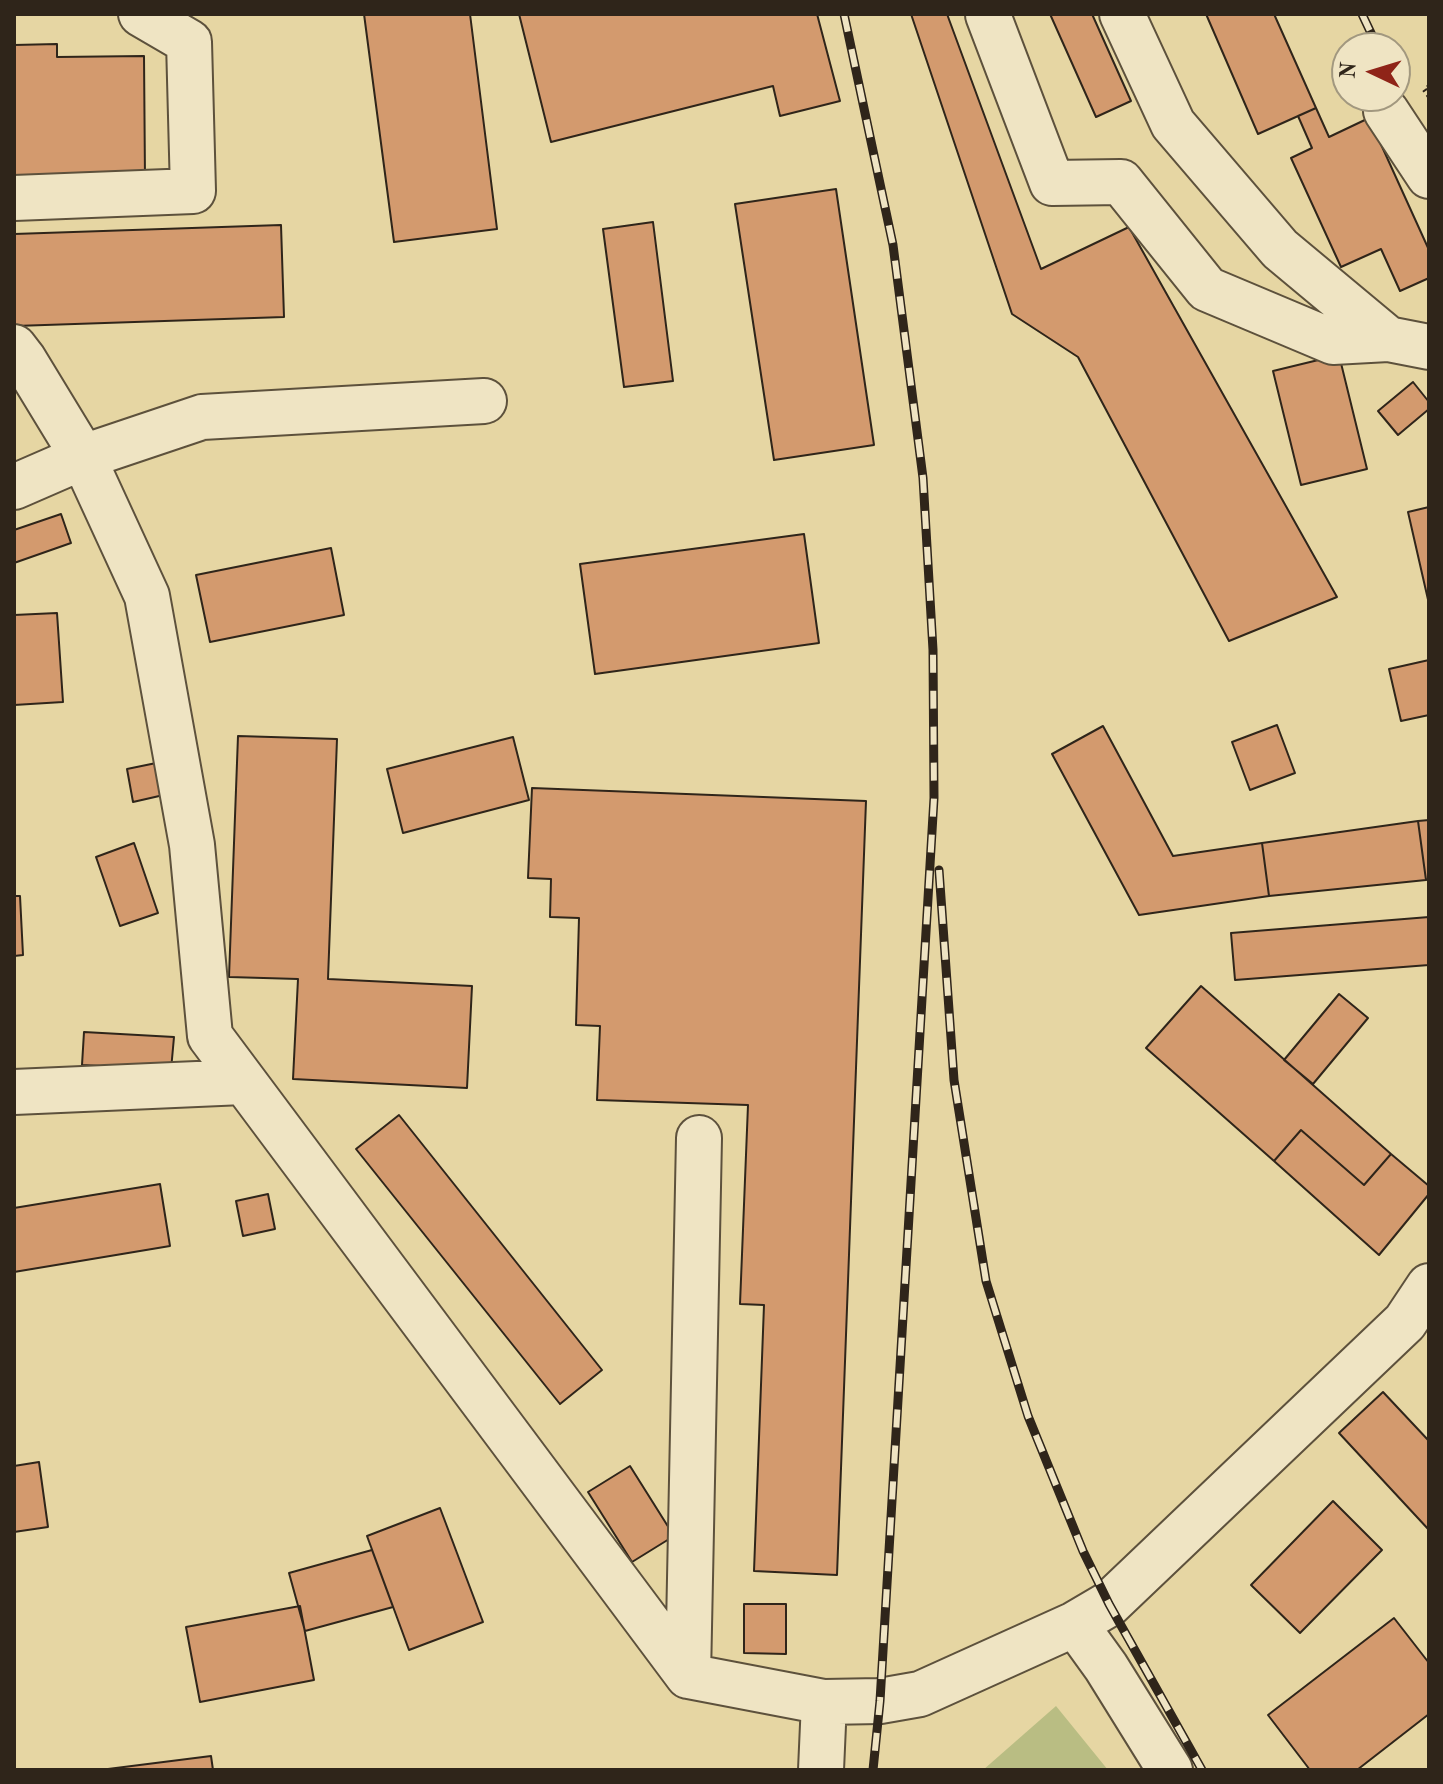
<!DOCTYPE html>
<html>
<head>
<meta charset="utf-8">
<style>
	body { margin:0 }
	#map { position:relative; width:1443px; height:1784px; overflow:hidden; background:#e6d6a3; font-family:"Old Standard TT",serif }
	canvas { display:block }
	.frame { position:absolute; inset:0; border:16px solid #2f251a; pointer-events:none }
	.north { position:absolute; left:1331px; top:32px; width:80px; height:80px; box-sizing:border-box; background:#efe4c3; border:2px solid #a2987f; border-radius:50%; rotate:274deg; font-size:22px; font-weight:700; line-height:32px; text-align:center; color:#2f251a }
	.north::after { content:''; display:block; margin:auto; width:28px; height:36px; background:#8f2418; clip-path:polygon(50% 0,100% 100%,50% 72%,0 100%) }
</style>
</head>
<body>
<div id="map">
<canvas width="1443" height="1784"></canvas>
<div class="frame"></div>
<div class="north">N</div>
</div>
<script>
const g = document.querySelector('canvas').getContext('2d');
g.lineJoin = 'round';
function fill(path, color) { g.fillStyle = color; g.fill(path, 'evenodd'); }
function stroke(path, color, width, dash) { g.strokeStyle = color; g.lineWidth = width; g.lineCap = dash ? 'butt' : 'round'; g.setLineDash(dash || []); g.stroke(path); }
fill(new Path2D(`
	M1056,1706l52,64h-125z`), '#b9bd83');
const building = new Path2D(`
	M364,14h106l27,215 -103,13z
	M519,14h298l23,87 -60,15 -7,-30 -222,56z
	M911,14h36l94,255 88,-42 208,370 -108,44 -151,-284 -66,-43z
	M1050,14h42l39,87 -35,16z
	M1206,14h68l42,94 -58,26z
	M57,44v13l87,-1 1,123 -131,2v-136z
	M1316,108l13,29 40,-19 60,132v28l-29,13 -19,-42 -40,18 -50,-109 21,-10 -14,-32z
	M836,189l38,256 -100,15 -39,-256z
	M653,222l20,159 -49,6 -21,-158z
	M281,225l3,92 -269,9 -1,-92z
	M1339,355l28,114 -66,16 -28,-114z
	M1413,382l16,20v7l-31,26 -20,-24z
	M1429,507v97l-21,-92z
	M61,514l10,29 -57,20v-33z
	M804,534l15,109 -224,31 -15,-110z
	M331,548l13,67 -134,27 -14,-67z
	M57,613l6,89 -49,3v-90z
	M1429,660v55l-28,6 -12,-52z
	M1277,725l18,48 -45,17 -18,-48z
	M1103,726l70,130 89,-13 7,53 -130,19 -87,-161z
	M238,736l99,3 -9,240 144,7 -5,102 -174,-9 5,-100 -69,-2z
	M513,737l16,63 -126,33 -16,-64z
	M161,762l7,32 -35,8 -6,-33z
	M532,788l334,13 -29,774 -83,-4 10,-266 -24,-1 8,-199 -151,-5 3,-74 -24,-1 3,-107 -29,-1 1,-38 -23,-1z
	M1429,820v59l-3,1 -8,-59z
	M1418,821l8,59 -157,16 -7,-53z
	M134,843l24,70 -38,13 -24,-69z
	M14,896h6l3,59 -9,1z
	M1429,917v48l-194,15 -4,-47z
	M1201,986l190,168 -27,31 -63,-55 -27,31 -128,-113z
	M1339,994l29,24 -55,66 -29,-24z
	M84,1032l90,5 -3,33 -89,-5z
	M399,1115l203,255 -42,34 -204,-255z
	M1301,1130l63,55 27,-31 38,32v8l-50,61 -105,-94z
	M160,1184l10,62 -156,26v-64z
	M268,1194l7,35 -32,7 -7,-35z
	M1383,1392l46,49v89l-90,-97z
	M39,1462l9,65 -34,5v-66z
	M630,1466l44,70 -42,26 -44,-70z
	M1333,1501l49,49 -82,83 -49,-48z
	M440,1508l43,114 -74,28 -42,-114z
	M372,1550l21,57 -88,24 -16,-58z
	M744,1604h42v50l-42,-1z
	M300,1606l14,74 -114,22 -14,-75z
	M1394,1618l35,45v51l-72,56h-47l-42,-55z
	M211,1756l2,14h-113z`);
fill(building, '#d39a6e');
stroke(building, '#2f251a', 2);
const minor = new Path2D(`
	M1122,14l51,110 107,125 108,90 41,8
	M988,15l64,168 69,-1 86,107 126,53 55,-3
	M1386,111l43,65
	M14,198l179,-7 -4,-149 -48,-28
	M14,347l10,13 59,97 64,139 45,249 18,191 478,640 136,26 56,-1 40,-7 155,-70 34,-20 296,-282 24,-36
	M14,487l69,-30 119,-40 282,-16
	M14,1092l229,-10
	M1075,1624l31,43 64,103
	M688,1676l11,-538
	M821,1770l3,-68`);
stroke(minor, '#5d513c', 48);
stroke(new Path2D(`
	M1429,87l-5,2 5,7`), '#2f251a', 5, [2, 4]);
stroke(minor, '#efe4c3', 44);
const rail = new Path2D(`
	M844,14l49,231 30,233 10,172 1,148 -54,903 -7,69
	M1362,14l16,34
	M939,870l15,210 32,201 42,135 55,135 26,53 93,166`);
stroke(rail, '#2f251a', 9);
stroke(rail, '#efe4c3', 6, [18]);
</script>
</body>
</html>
